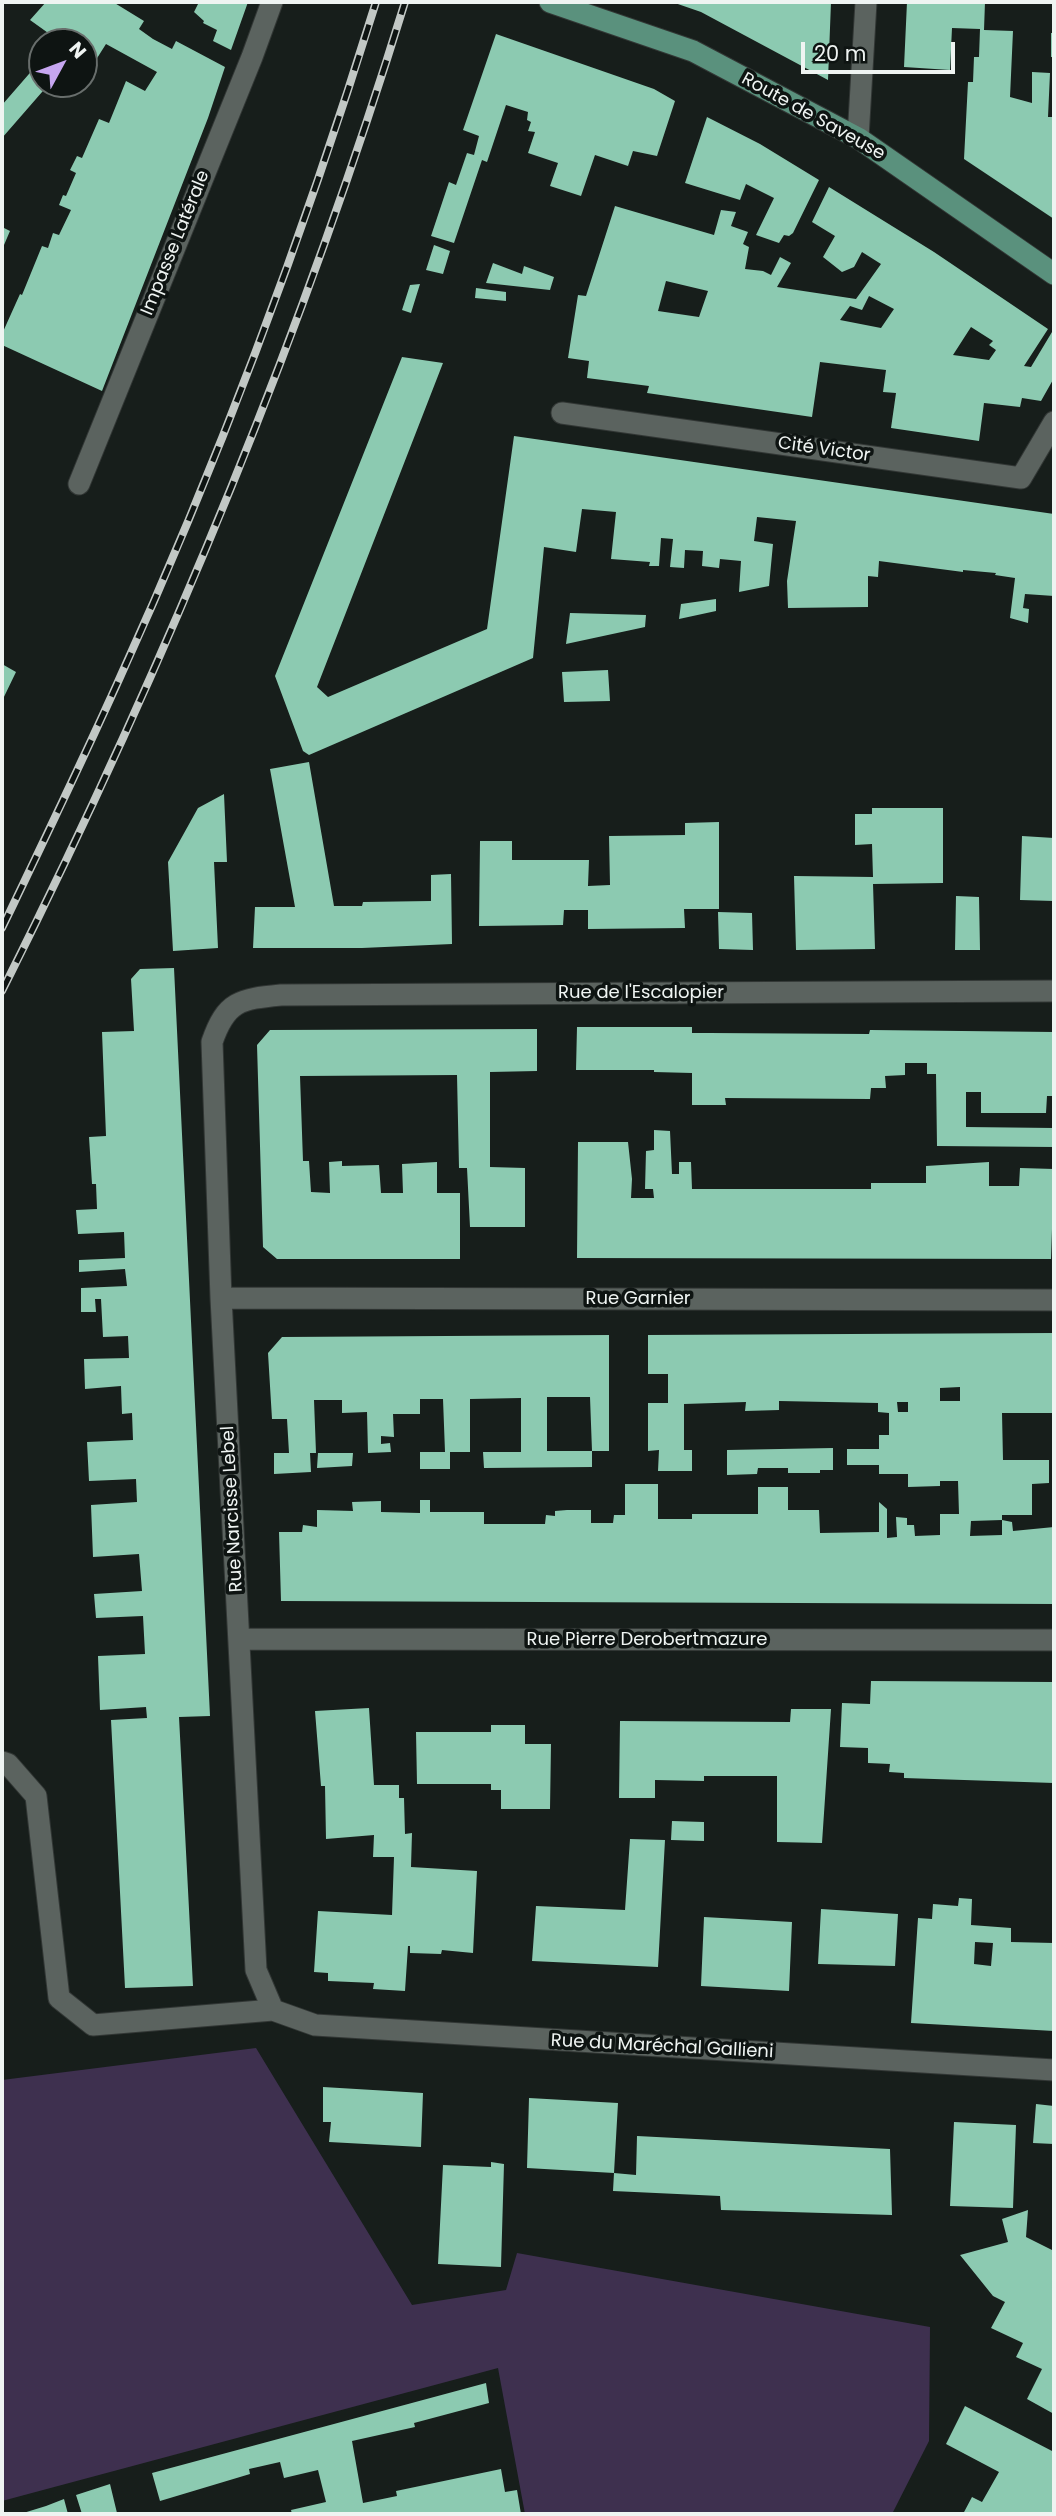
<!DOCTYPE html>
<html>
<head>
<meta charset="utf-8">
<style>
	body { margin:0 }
	#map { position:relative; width:1056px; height:2516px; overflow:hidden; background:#171e1b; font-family:Poppins,sans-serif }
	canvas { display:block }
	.frame { position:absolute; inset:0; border:4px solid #eff4f2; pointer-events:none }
	.north { position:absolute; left:28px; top:28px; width:70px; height:70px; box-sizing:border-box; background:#0e1412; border:2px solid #686e6c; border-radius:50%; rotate:49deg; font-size:19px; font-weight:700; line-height:28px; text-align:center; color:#eff4f2 }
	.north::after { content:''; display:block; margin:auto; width:24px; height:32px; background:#c6a6f0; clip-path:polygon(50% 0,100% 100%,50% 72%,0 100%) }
	.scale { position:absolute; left:801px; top:42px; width:154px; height:32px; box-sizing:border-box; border:4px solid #eff4f2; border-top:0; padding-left:9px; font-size:21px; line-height:24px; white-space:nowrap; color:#eff4f2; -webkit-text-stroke:5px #0e1412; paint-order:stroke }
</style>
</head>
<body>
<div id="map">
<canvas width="1056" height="2516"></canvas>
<div class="frame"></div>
<div class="north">N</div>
<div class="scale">20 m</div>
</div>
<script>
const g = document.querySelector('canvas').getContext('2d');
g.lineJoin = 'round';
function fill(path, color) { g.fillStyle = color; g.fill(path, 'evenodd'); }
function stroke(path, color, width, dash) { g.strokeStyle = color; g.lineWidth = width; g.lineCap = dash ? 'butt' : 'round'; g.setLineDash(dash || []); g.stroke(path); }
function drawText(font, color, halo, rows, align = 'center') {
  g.font = font + ' Poppins,sans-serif'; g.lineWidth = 7; g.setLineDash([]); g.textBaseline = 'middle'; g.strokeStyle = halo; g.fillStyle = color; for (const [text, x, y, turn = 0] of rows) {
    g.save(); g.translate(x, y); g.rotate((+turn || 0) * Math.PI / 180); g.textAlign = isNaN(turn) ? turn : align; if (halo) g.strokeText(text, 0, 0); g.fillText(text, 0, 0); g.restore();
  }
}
fill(new Path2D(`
	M256,2048l156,257 94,-15 11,-37 413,74 -1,114 -37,73h-367l-27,-146 -496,133v-421z`), '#3e304f');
fill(new Path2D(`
	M46,2h67l31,19 -5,8 14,10 19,10 4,-8 49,26 -17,51 -106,273 -100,-46v-11l18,-40 2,1 20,-49 6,2 5,-15 6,2 12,-25 -12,-5 4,-10 3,1 10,-23 -6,-3 7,-14 5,2 17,-39 10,4 17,-42 19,10 12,-19 -51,-28 -12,19 -10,-5v-16h-27l1,-2 -28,-20z
	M199,2h49l-17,48 -18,-9 4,-11 -14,-7 1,-2 -10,-9z
	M672,2h159l-3,78 -127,-68z
	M907,2h78l-1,28 29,1 -3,66 22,6v-31l18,1 -2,44h6v102l-90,-60 4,-77h5l1,-25h5l1,-28 -28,-1 -2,42 -46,-3z
	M1051,33h3v24h-3z
	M496,34l158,55 21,12 -18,55 -24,-5 -5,15 -33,-11 -14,41 -31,-10 8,-23 -30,-10 7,-21 -7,-1 3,-9 -4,-2 1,-8 -22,-7 -19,57 -5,-2 -28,83 -23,-7 18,-54 7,3 11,-32 7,2 5,-19 -16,-6z
	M42,59v25h7l-47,54v-33z
	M707,117l53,27 59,36 -26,53 -4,3 -5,-1 -5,8 -23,-8 18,-37 -28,-14 -6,16 -55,-17z
	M829,187l105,65 114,77 -24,37 7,1 21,-35 2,1v45l-13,23 -19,-3 -2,9 -36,-4 -5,38 -88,-13 5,-35 -13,-1 3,-22 -66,-8 -8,55 -165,-24 2,-7 -62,-8 2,-17 -21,-3 10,-63 8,1 29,-90 99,29 7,-25 15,2 -5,14 17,6 -5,12 6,3 -4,22 18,2 8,4 9,-18 11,6 -14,24 79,12 25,-35 -19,-12 -8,15 -12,5 -19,-15 12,-21 -23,-14zM666,281l42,10 -9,26 -41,-6zM869,296l25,13 -13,19 -41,-8 10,-14 12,4zM971,327l22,14 -4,4 7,5 -7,10 -36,-5z
	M2,227l8,4 -6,14 -2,-1z
	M434,245l16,6 -7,23 -17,-4z
	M493,263l29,11 2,-8 30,11 -4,13 -64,-7z
	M420,284l-9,29 -9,-3 8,-25z
	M476,288l30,4v9l-31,-3z
	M402,357l41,6 -126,324 11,10 159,-68 27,-193 540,78v82l-29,-2 -2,14 6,1 -1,14 -18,-5 5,-40 -20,-3 1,-2 -33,-3v2l-84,-11 -1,16 -10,-1v31l-80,1 -1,-27 9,-60 -39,-4 -3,24 19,3 -4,42 -30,6 2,-31 -21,-2 -1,9 -17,-2 1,-15 -18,-1 -1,18 -14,-1 3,-28 -12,-1 -2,28h-10l1,-4 -39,-3 5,-47 -34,-3 -6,43 -32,-5 -11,111 -224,97 -6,-4 -28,-75z
	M716,599v12l-37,8 2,-15z
	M570,613l76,2 -1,12 -79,17z
	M2,664l14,8 -14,29z
	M608,670l2,31 -46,1 -2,-30z
	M309,762l25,144h28l1,-4 68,-1v-26l20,-1 1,70 -90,4h-109l2,-41h40l-25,-138z
	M224,794l3,68h-13l4,86 -45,3 -5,-89 30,-54z
	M872,808h71v75l-70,1 2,65 -79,1 -2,-74 79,1 -1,-33 -17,1v-31h17z
	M719,822v87h-35l1,19 -97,1v-19h-24l-1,15 -84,1 1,-85h32v19h77l-1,26 22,-1 -1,-49 76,-1v-12z
	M1022,836l32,2v63l-34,-1z
	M956,896l23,1 1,53h-25z
	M718,912l34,1 1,37 -34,-1z
	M174,968l36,748 -31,1 14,269 -68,2 -14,-268 36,-2 -1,-11 -46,3 -2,-54 47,-2 -2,-38 -47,2 -2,-24 48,-3 -3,-37 -46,3 -2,-52 46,-3 -1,-23 -47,2 -2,-39 46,-2 -1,-27 -10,1 -1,-28 -36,3 -1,-30 45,-1 -1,-22 -25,1 -2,-38h-6l1,13h-15v-24l46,-2 -2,-17 -46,3v-12l46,-2 -1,-26 -46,2 -2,-24 21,-1 -1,-25h-4l-3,-47 17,-1 -4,-104 32,-1 -3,-52 9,-10z
	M577,1027h115v6h17l160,1 1,-4 184,2v64h-7l-1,17h-65v-21h-15v35l88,1v19l-117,-1 -1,-72h-9v-11h-22v12l-20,1 1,12h-15l-1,11 -145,-1 1,7h-34v-32l-38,-1v-2h-78z
	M537,1029v42l-47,1v95l35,1v59h-55l-3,-59h-8l-2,-93 -157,1 3,85h6l2,31 19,1 -1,-31 13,-1v5l37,-1 2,28h22l-1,-29 35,-2v31h23v66h-183l-14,-12 -6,-202 13,-15z
	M654,1130l16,1 2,43h7v-12h12l1,27h179v-6h55v-17l63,-4v24h30l1,-18 34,1 -3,90 -474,-1 1,-116h50l4,37 -1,19h23l-1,-9h-8l1,-38 8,-1z
	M1054,1333v80h-52l1,47h46v23l-17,1v31h-30v5l-31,1 -1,15 32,-1v-15l10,2 1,9 41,-4v77l-773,-3 -2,-69h23l1,-7 14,2v-17l36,1 -1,-9 29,-1v11l39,1v-13h10v12h54v12h61l1,-9 9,1v-5l12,-1h24v13h22l1,-8h11v-31h33v35h34v-5h66v-27h30v23h31l1,23 59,-1v-30l8,7v29l10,-1 -1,-20 11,1v7h7l1,11 25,-1v-21h19l-1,-33h-18v5l-32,1v-13h-29v-9h-32v-16h32v-14h10v-22l-11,-1v-9l-99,-2v9l-34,1 1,-9 -62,2v46h8v21h-34l1,-21 -11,1v-48h20v-29h-20v-39zM960,1387v14h-20v-13zM897,1402h11v10h-10z
	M609,1335v116h-17l-2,-54h-43v54h45v16l-108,1 -1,-16h38v-54l-51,1v53h-20v17h-30v-17h25l-2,-53h-23v15h-27l1,23 -13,-1v8l9,-1 1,9 -23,1 -1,-41 -25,1v-13h-28l2,53h-6l1,19 -37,2v-21h15l-2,-34h-15l-4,-66 14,-16z
	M833,1448v22h-13v3h-32v-5h-30l-1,6 -30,1v-25z
	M318,1453h35l-1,13 -35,2z
	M871,1681l183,1v101l-150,-5v-5l-15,-1 1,-8 -22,-1v-15l-28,-1 2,-44 28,1z
	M369,1708l5,77h25v13h5l1,36 7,-1 -1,34 66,4 -4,82 -31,-3 -1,4 -31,-1v-7h-2l-3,45 -32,-2 1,-6 -46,-2v-8l-14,-1 4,-61 74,4 2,-58h-21l1,-22 -48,4 -1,-53h-4l-6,-75z
	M791,1709h40l-9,134 -45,-1v-66h-73v5l-49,-1v18h-36l1,-77 170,1z
	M491,1725h34v19h26l-1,65h-49v-19h-10v-6h-74l-1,-52h75z
	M672,1821l32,1v19l-33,-1z
	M630,1839l35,1 -7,127 -126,-6 4,-55 89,4z
	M959,1898l13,1 -1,26 40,3v14l43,1v88l-143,-8 7,-105 14,1 1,-15 25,2zM975,1942l18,1 -2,23 -17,-2z
	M821,1909l77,5 -3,52 -77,-2z
	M704,1917l88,5 -3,69 -88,-5z
	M323,2087l100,6 -2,54 -92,-5 2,-20h-8z
	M529,2098l89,5 -4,70 -87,-5z
	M1036,2104l18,2v38l-21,-1z
	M954,2122l62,3 -3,83 -63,-2z
	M637,2136l253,13 2,66 -171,-5 -1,-14 -107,-5 1,-18 22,2z
	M491,2162l13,2 -3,103 -63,-3 5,-99 48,2z
	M1028,2210l-2,27 28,14v163l-27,-15 15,-30 -26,-12 7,-14 -32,-15 14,-26 -12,-6 -33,-41 48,-13 -6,-23z
	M486,2383l3,20 -75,20 1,4 -63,14 11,62 34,-7 -1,-5 105,-22 4,23 12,-2 4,24h-229l-1,-4 35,-8 -8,-32 -34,8 -4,-16 -31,7 1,5 -90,27 -8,-28z
	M965,2406l89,46v62h-91l9,-17 10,5 17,-30 -53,-28z
	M110,2484l7,29 -35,1 -6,-19z
	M64,2499l4,15h-48l26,-8z`), '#8ccab1');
const minor = new Path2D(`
	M858,138l8,-136
	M562,413l459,65 33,-56
	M79,484l173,-427 20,-55
	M221,1298l833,2
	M240,1639l814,1
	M2,1762l6,2 28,32 23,202 34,27 180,-15 42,15 739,45
	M273,2010l-17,-40 -35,-672 -9,-256c14,-41 28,-43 69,-47l773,-4`);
const major = new Path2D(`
	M550,2l143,49 165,87 196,136`);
stroke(minor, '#323735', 23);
stroke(major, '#323735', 23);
stroke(minor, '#5b635f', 21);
stroke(major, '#5a917d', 21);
const rail = new Path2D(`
	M2,928c39,-81 78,-162 115,-244 101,-221 187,-450 259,-682
	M2,991c160,-319 298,-648 403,-989`);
stroke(rail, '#c2c8c5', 8);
stroke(rail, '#0e1412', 5, [16]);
drawText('18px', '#eff4f2', '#0e1412', [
	["Route de Saveuse",813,117,29],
	["Impasse Latérale",176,243,-68],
	["Cité Victor",824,450,8],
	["Rue de l'Escalopier",641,993],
	["Rue Garnier",638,1299],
	["Rue Narcisse Lebel",233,1509,-93],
	["Rue Pierre Derobertmazure",647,1640],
	["Rue du Maréchal Gallieni",662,2047,3]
]);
</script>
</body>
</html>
